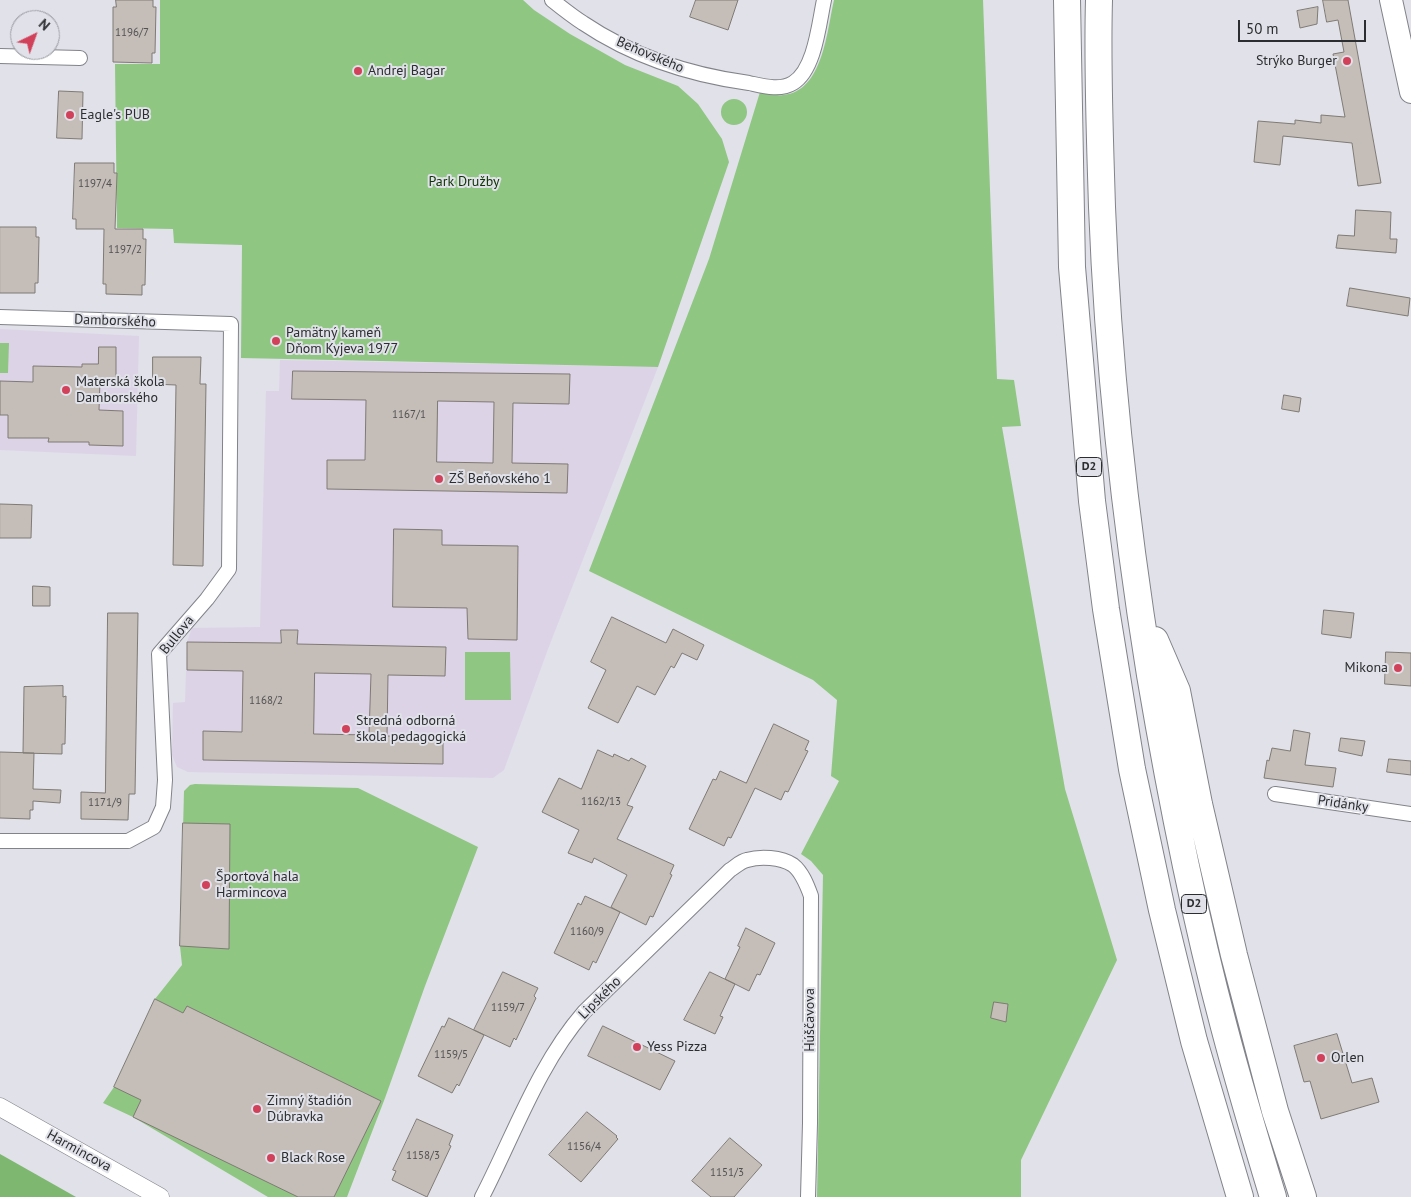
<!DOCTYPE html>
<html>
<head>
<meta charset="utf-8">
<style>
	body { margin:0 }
	#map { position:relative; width:1411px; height:1197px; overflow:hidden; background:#e0e1e9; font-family:"PT Sans",sans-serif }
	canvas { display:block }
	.north { position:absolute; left:10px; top:10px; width:50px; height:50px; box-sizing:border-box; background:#e0e1e9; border:1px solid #98999f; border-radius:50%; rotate:42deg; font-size:14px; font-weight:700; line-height:20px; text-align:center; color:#2c2d30 }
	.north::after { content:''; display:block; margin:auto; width:18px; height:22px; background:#d2415a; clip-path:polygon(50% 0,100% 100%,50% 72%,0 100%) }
	.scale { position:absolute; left:1238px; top:20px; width:128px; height:22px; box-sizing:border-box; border:2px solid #2c2d30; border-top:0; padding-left:6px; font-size:15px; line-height:18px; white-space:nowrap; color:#2c2d30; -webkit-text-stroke:4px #e0e1e9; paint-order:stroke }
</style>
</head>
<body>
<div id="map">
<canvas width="1411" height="1197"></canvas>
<div class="north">N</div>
<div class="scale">50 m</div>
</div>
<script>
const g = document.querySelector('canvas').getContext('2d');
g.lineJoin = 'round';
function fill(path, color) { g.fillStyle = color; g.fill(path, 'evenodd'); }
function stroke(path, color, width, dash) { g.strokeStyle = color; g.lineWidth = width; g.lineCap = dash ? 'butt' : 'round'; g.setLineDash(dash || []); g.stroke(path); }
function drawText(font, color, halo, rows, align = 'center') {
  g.font = font + ' "PT Sans",sans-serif'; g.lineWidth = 4; g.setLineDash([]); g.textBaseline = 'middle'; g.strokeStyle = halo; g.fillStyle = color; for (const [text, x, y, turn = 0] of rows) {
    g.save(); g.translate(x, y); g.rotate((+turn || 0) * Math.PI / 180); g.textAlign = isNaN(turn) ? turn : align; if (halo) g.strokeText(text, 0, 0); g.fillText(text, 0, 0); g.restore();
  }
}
fill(new Path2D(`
	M0,329l139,7 -3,120 -136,-6z
	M280,360l378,7 -110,282 -44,121 -11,8 -305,-6 -11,-5 -5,-12 1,-52 12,-1 2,-60 5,-14 68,-1 6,-236h13z`), '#ddd3e7');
fill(new Path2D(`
	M160,0h363l11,10 36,24 55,31 53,21 20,18 24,35 7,23 -71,205 -417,-9 1,-113 -68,-2 -1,-14 -56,-1 -2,-164h45z
	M834,0h149l14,379 17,1 7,46 -19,1 63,362 52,171 -96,200v37h-204l6,-322 -12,-14 -10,-7 38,-73 -8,-5 6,-76 -24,-20 -224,-109 120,-312 51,-167c7,1 15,4 23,3 40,-3 44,-65 51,-95z
	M721 112a13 13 0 1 1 26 0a13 13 0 1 1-26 0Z
	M0,343h9l-1,30h-8z
	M465,652h45l1,48h-46z
	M195,784l163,4 120,59 -53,139 -40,112 -38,99h-79l-135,-80 -30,-14 11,-16 41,-88 27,-34 -2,-19 4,-155 6,-6z`), '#8fc682');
fill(new Path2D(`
	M0,1154l76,43h-76z`), '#7eb770');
const building = new Path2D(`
	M116,0h37v7h3l-1,46h-3v10l-39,-1v-55h3z
	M696,0h42l-10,30 -38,-13z
	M1323,0h25l33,183 -23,3 -6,-43 -69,-7 -3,29 -26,-3 4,-41 37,3v-4l26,3v-8l24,2 -12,-63 11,-2 -6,-32 -11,2z
	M1318,7l-1,17 -17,4 -3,-17z
	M59,91l24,1 -1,47 -25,-1z
	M75,163h39v10h3l-2,56h28v10h3l-1,46h-3v10l-36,-1v-10h-3l1,-55h-28v-10h-3z
	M1356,210l35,2 -1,27h7l-1,14 -60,-5 2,-13 16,1z
	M0,227h36v10h3l-1,46h-3v10h-35z
	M1350,288l60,10 -2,18 -61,-10z
	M99,347h17v35l-16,-1 -1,29 24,1v35l-34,-1v-3h-41l1,-4h-41v-23h-8v-34l33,1v-16l49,1v-3h16z
	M153,357h48l-1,27h6l-3,182 -30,-1 3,-180 -23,-1z
	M293,371l277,3 -1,30 -56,-1 -1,60 56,1 -1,29 -240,-4v-29h38l1,-60 -74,-1zM438,401l56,1 -1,61 -56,-1z
	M1284,395l17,3 -2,14 -17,-3z
	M0,504l32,1 -1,33h-31z
	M394,529l48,1v15l76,1 -1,94 -49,-1 -1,-31 -74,-1z
	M33,586l17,1v19h-17z
	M1324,610l30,3 -3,25 -29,-4z
	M108,613h30l-3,181h-6l-1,26 -47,-1v-27l24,1z
	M612,617l54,26 7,-14 31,16 -7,15 -15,-7 -8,15 -3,-2 -16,29 -18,-9 -19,37 -30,-15 18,-38 -15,-8z
	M281,630h17l-1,14 149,3 -1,29 -57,-1 -1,61 56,1v27l-240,-4v-29l39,1 1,-61 -56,-1v-28l94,1zM315,673l56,1 -2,61 -55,-1z
	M1386,652l25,1v33l-26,-2z
	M63,686v11l3,-1 -1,48h-3v10l-39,-1 1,-66z
	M774,724l35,17 -4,9 3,1 -20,41 -3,-1 -4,9 -26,-12 -24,50 -3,-1 -4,9 -35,-17 24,-50 3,1 4,-9 26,12z
	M1294,730l16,3 -5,32 31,3 -3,19 -69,-9 3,-18 2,1 3,-13 18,3z
	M1341,738l24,3 -3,15 -23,-5z
	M598,750l15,7 1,-3 15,7 2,-3 15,8 -19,39 6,2 -16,32 57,26 -4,9 2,1 -19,42 -3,-1 -4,9 -26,-13 -24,51 -3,-2 -4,9 -35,-17 24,-50 3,2 4,-9 35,16 -9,-5 16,-32 -33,-17 -2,5 -24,-10 11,-23 -37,-18 17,-34 22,11z
	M0,752l34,1 -1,36 28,1 -1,13 -27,-2v9h-3v9l-30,-1z
	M1389,759l22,2v14l-24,-3z
	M183,823l47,1 -1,125 -49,-3z
	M746,928l29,15 -15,32 -3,-1 -8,17 -24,-12 15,-32 -2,-1z
	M503,972l35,16 -4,8 2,2 -20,42 -2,-2 -4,9 -36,-17z
	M710,972l25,12 -15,32 3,1 -8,17 -31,-14z
	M155,999l28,14 4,-7 194,95 -47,96h-36l-165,-80 8,-17 -27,-13z
	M994,1002l14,2 -2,18 -15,-4z
	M449,1018l35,17 -25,51 -2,-2 -5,9 -34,-17 24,-50 2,1z
	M603,1026l72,35 -15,29 -72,-34z
	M1337,1034l15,49 20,-5 7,24 -58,17 -11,-38 -6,1 -10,-36z
	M587,1112l30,24 -1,1 2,2 -37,43 -32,-27z
	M417,1119l36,16 -4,10 2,1 -24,51 -35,-17 4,-9 -3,-1z
	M730,1138l32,27 -28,32h-23l-19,-16z`);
fill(building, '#c4bdb8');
stroke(building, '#807a75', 1);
const minor = new Path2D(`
	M552,0c10,8 20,16 31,23 49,33 107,52 166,60 14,3 31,8 44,0 22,-13 26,-60 31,-83
	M0,56l80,2
	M0,317l231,7 -2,245 -22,30 -48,55 6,126 -2,27 -9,20 -26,14h-128
	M1275,794l136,20
	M482,1197c32,-62 56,-132 102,-185l146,-142c5,-3 11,-9 17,-10 13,-4 34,-3 46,5 9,7 14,20 18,31l-1,227 -2,74`);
const tertiary = new Path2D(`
	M0,1107l160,90`);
const primary = new Path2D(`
	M1391,0l20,92`);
const motorway = new Path2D(`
	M1067,0l5,267 20,234 14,108 26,160 30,141 32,131 46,156
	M1099,0c-2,69 1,139 3,207 6,157 23,313 48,468 20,118 43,236 74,352 15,57 32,114 49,170
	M1155,640l22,51 22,113 35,151 41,156 28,86`);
stroke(minor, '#82838a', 16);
stroke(tertiary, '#82838a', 19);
stroke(primary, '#82838a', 24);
stroke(motorway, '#82838a', 28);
stroke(minor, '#fff', 14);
stroke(tertiary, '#fff', 18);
stroke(primary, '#fff', 22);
stroke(motorway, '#fff', 26);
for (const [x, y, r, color] of [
	[1347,61,5,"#d2415a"],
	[358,71,5,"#d2415a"],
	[70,115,5,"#d2415a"],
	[276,341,5,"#d2415a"],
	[66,390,5,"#d2415a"],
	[439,479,5,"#d2415a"],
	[1398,668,5,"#d2415a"],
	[346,729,5,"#d2415a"],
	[206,885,5,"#d2415a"],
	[637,1047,5,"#d2415a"],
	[1321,1058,5,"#d2415a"],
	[257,1109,5,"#d2415a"],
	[271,1158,5,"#d2415a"]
]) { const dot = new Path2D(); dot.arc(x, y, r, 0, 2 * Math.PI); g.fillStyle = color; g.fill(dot); stroke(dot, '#e0e1e9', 2); }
drawText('11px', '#525152', null, [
	["1196/7",132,33],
	["1197/4",95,184],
	["1197/2",125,250],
	["1167/1",409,415],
	["1168/2",266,701],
	["1162/13",601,802],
	["1171/9",105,803],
	["1160/9",587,932],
	["1159/7",508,1008],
	["1159/5",451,1055],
	["1156/4",584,1147],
	["1158/3",423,1156],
	["1151/3",727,1173]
]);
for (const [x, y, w] of [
	[1089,467,25],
	[1194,904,25]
]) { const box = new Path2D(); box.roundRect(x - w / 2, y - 9.5, w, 19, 4); g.fillStyle = '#e0e1e9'; g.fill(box); stroke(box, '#2c2d30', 1); }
drawText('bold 12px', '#2c2d30', null, [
	["D2",1089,467],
	["D2",1194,904]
]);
drawText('14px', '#2c2d30', '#e0e1e9', [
	["Beňovského",650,55,23],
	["Damborského",115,321,2],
	["Bullova",177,635,-51],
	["Pridánky",1343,804,8],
	["Lipského",600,998,-45],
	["Húščavova",810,1020,-90],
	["Harmincova",79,1151,29]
]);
drawText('14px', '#2c2d30', '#e0e1e9', [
	["Strýko Burger",1337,61,"right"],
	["Andrej Bagar",368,71],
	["Eagle's PUB",80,115],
	["Pamätný kameň",286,333],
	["Dňom Kyjeva 1977",286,349],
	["Materská škola",76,382],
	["Damborského",76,398],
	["ZŠ Beňovského 1",449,479],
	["Mikona",1388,668,"right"],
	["Stredná odborná",356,721],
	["škola pedagogická",356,737],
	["Športová hala",216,877],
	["Harmincova",216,893],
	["Yess Pizza",647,1047],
	["Orlen",1331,1058],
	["Zimný štadión",267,1101],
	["Dúbravka",267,1117],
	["Black Rose",281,1158]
], 'left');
drawText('14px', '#0d3402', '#e0e1e9', [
	["Park Družby",464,182]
]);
</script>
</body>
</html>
